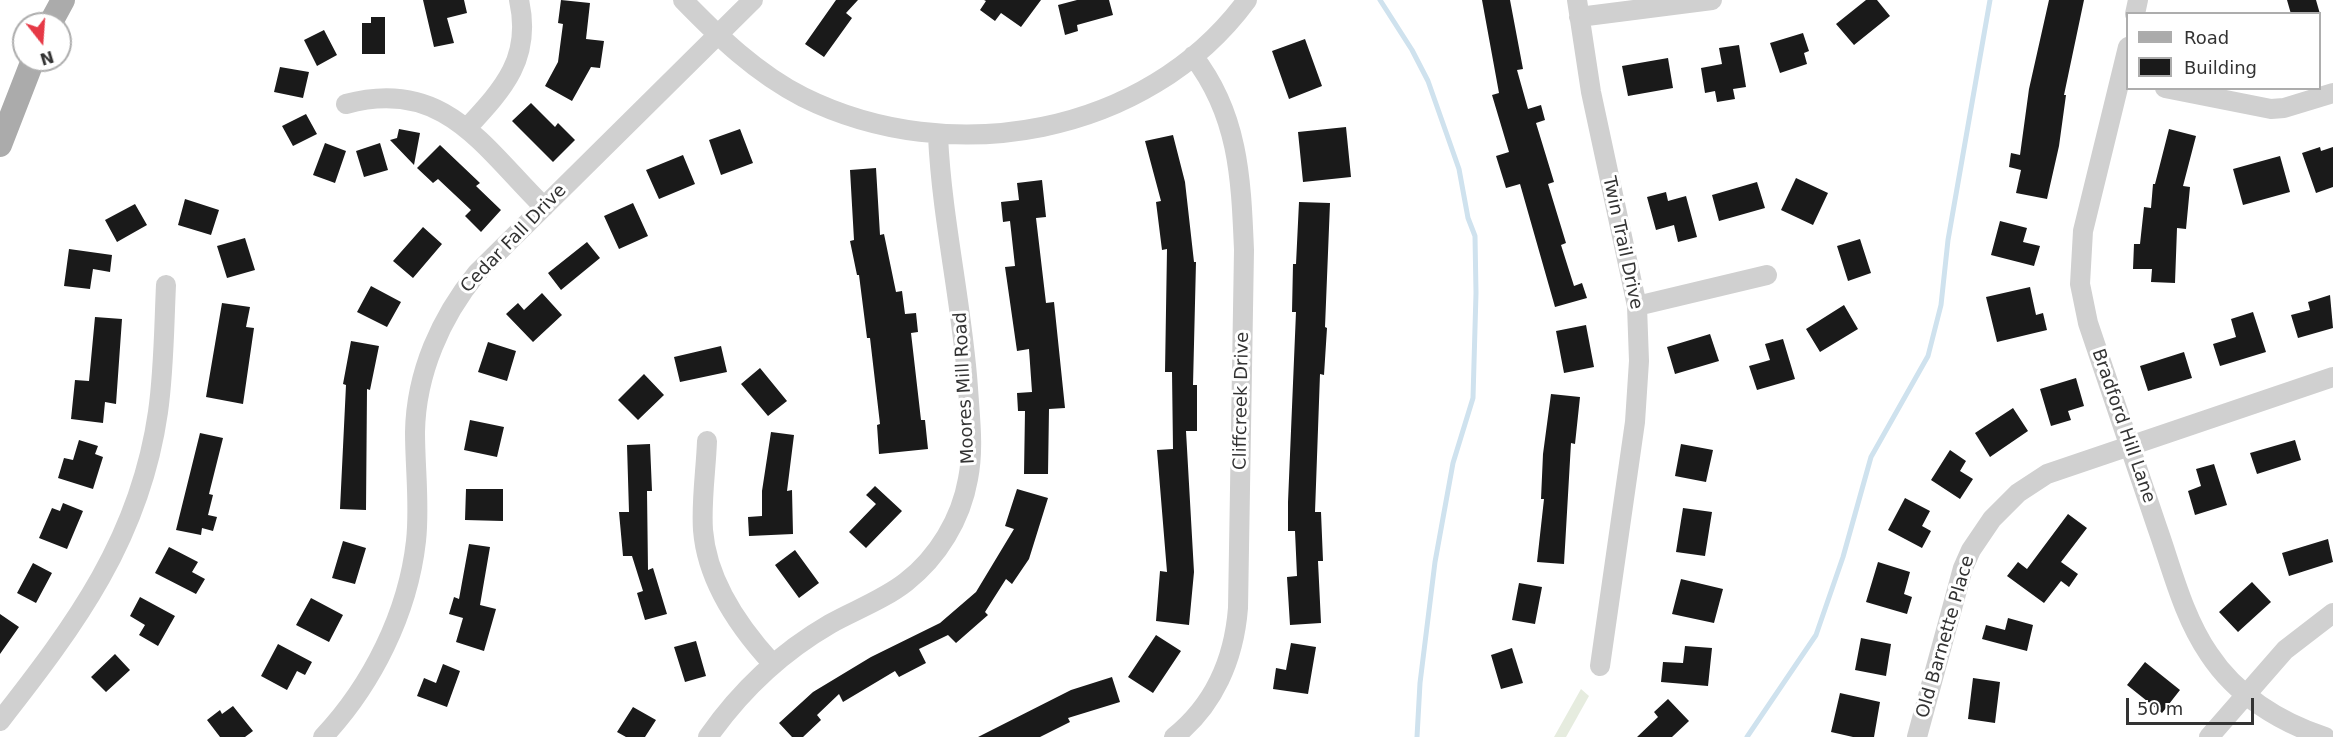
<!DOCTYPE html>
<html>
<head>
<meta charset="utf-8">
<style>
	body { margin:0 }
	#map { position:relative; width:2333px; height:737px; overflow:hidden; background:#fff; font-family:"DejaVu Sans",sans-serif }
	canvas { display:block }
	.legend { position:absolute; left:2126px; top:12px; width:195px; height:78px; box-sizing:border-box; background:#fff; border:2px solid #adadad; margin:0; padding:8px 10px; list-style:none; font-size:18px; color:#333 }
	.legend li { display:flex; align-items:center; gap:12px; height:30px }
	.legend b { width:30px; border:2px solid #adadad }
	.north { position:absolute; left:12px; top:12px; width:60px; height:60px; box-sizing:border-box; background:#fff; border:2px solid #adadad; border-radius:50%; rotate:163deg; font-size:16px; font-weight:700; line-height:24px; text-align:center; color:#333 }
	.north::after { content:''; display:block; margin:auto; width:21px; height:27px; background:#e63946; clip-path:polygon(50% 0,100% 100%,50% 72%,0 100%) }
	.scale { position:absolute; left:2126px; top:698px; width:128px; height:27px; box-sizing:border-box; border:3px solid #333; border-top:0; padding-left:8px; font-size:18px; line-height:21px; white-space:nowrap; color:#333; -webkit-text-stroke:4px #fff; paint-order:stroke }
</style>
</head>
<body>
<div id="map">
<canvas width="2333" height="737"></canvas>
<ul class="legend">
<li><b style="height:8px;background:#ababab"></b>Road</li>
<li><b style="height:16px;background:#1a1a1a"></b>Building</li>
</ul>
<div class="north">N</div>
<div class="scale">50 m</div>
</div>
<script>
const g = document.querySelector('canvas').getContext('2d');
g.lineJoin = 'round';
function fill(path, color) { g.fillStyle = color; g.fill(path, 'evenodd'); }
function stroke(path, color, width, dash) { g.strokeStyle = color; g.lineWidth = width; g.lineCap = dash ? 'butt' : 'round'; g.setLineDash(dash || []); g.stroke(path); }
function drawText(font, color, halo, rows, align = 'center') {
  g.font = font + ' "DejaVu Sans",sans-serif'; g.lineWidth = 6; g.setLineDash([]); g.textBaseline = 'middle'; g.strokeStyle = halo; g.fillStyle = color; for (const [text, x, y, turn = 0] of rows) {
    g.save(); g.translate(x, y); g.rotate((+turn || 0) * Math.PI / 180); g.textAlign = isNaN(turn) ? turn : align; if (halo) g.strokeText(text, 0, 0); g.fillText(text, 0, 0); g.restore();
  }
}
fill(new Path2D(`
	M1581,689l8,7 -23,41h-12z`), '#e6ecdf');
stroke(new Path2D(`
	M1380,0l32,50 16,31 31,88 9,49 7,18 1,57 -3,105 -20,65 -18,99 -15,121 -3,54
	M1747,737l69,-102 27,-78 28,-100 57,-101 13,-51 7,-65 42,-240`), '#cfe2ee', 5);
fill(new Path2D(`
	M423,0h41l3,13 -20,5 7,25 -20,4z
	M561,0l29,3 -4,36 18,2 -4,27 -9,-1 -19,34 -27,-15 13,-24 5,-38 -5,-1z
	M836,0h22l-12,13 6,5 -28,39 -19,-13z
	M984,0h57l-20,27 -20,-14 -6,8 -15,-11 6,-9z
	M1077,0h32l4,15 -36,10 1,6 -13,4 -7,-30z
	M1482,0h28l13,69 -6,1 11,39 13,-4 4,15 -9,3 18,59 -6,2 18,59 -5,2 13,41 8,-3 5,15 -32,9 -35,-123 -14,4 -10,-32 13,-4 -17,-57 7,-2z
	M1866,0h11l13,16 -36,29 -18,-21z
	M2049,0h35l-20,95h2l-7,51 -12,53 -31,-6 5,-23 -12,-3 2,-14 9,2 9,-66z
	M2287,0h29l4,14h-29z
	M371,17h14v37h-23v-31h9z
	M324,30l13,25 -20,11 -13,-26z
	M1803,33l6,18 -5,2 3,11 -27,9 -10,-30z
	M1305,39l17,47 -33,13 -17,-48z
	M1739,45l7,42 -13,2 2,10 -18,3 -2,-11 -10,2 -4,-25 21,-4 -3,-16z
	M1668,58l5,30 -45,8 -6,-30z
	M280,67l29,5 -6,26 -29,-6z
	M531,103l24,24 3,-4 17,17 -22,22 -41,-41z
	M306,114l11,20 -24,12 -11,-20z
	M1346,127l5,50 -48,5 -5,-50z
	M399,129l21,4 -6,32 -24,-25 7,-2z
	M740,129l13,34 -32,12 -12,-35z
	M2169,129l27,7 -13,50 7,1 -4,42 -9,-1 -2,55 -24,-1 1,-13h-19l1,-25h6l4,-37 7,1 2,-24h2z
	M1173,135l12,47 9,80h2l-3,123h4v46h-11l8,141 -5,53 -33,-4 4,-50 7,1 -10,-122 16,-1 -1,-77h-7l2,-123 -5,1 -6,-48 5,-1 -16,-60z
	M325,143l21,8 -11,32 -22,-8z
	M380,143l8,27 -24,7 -8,-26z
	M440,145l40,38 -4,3 25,24 -20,22 -16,-16 6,-6 -33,-31 -5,4 -16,-15z
	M2320,147l1,4 12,-4v40l-17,6 -14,-40z
	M683,155l12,29 -36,15 -13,-29z
	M2280,156l10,36 -47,13 -10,-36z
	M876,168l4,67 4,-1 12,58 6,-1 3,23 11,-1 2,19 -7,1 10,87h4l3,29 -49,5 -2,-29 3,-1 -10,-86h-3l-8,-63h-2l-7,-34 4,-1 -4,-70z
	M1796,178l32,15 -15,32 -32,-15z
	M1042,180l4,37 -10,1 10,85 8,-1 11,106 -16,1 -1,65h-24l1,-63h-7l-1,-18 15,-1 -3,-43 -12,2 -12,-84 10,-1 -5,-45 -7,1 -2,-20 18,-2 -2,-17z
	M1757,182l8,26 -46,13 -7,-26z
	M1666,192l2,9 18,-5 11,41 -19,5 -4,-17 -18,5 -9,-33z
	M185,199l34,11 -8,25 -33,-10z
	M1299,202l31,1 -5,124 2,1 -3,47 -4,-1 -5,138h6l2,49h-5l3,62 -31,2 -3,-48 10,-1 -2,-45h-7v-29l8,-190h-4l1,-48h3z
	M633,203l15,33 -29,13 -15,-33z
	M135,204l12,21 -30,17 -12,-22z
	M2000,221l27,7 -4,14 17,4 -6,20 -43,-11z
	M423,227l19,17 -29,34 -20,-17z
	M245,238l10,32 -28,8 -10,-32z
	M1860,239l11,34 -23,8 -11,-35z
	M587,242l13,16 -39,32 -13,-17z
	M69,249l43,6 -2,17 -17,-3 -3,20 -26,-3z
	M371,286l30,16 -14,25 -30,-15z
	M2030,287l6,28 7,-2 4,17 -50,12 -11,-45z
	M542,293l20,22 -29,27 -27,-28 12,-11 6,7z
	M2330,295l3,33 -35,10 -7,-23 19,-5 -2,-8z
	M222,303l28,4 -4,20 8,1 -11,76 -37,-7z
	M1844,305l14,24 -38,23 -14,-23z
	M2253,312l13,40 -46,14 -7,-22 23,-7 -5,-18z
	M95,317l27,2 -6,85 -11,-2 -2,21 -32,-4 4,-39 14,1z
	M1586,325l8,42 -30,6 -8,-42z
	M1710,334l9,27 -44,13 -8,-27z
	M1783,339l12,40 -38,11 -8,-24 21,-6 -5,-16z
	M351,341l28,5 -9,44 -3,-1 -1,121 -26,-1 6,-124 -3,-1z
	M488,342l28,9 -9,30 -29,-9z
	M721,346l6,26 -47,10 -6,-25z
	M2184,352l8,26 -44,13 -8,-25z
	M760,368l27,33 -19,15 -27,-32z
	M644,374l20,21 -26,25 -20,-20z
	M2076,378l8,28 -16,5 3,9 -20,6 -11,-37z
	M1551,394l29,3 -5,47 -4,-1 -7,121 -27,-2 7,-63h-3l2,-45z
	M2013,408l15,23 -38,26 -15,-24z
	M470,420l34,7 -7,30 -33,-7z
	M771,432l23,3 -7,56 5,-1 1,44 -44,2 -1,-19 14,-1v-25z
	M200,433l23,5 -14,56 4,1 -5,20 9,2 -4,14 -11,-3 -1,7 -25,-5z
	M79,440l19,6 -3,8 8,3 -10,32 -35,-11 6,-20 9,2z
	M2295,440l6,20 -44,14 -7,-21z
	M650,444l2,47h-5l1,79 5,-2 14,46 -22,6 -8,-27 6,-2 -11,-35h-9l-4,-44h10l-2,-67z
	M1681,444l32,6 -7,32 -31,-6z
	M1950,450l16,11 -6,10 13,8 -13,20 -29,-19z
	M2214,464l13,41 -32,10 -7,-24 13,-5 -5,-17z
	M875,486l27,25 -36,37 -17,-16 27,-28 -10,-9z
	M466,489h37v32l-38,-1z
	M1017,489l31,9 -19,61 -17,25 -6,-5 -21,33 3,3 -32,28 -8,-8 -29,14 7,14 -27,14 -4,-6 -52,31 -4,-8 -22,21 4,5 -18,17h-11l-13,-14 34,-31 58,-35 69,-34 36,-31 38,-63 -9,-3z
	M1905,498l25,13 -8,15 9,5 -9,17 -34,-18z
	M63,503l20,8 -16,38 -28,-11 13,-30 8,3z
	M1683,508l29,4 -7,44 -29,-4z
	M2068,514l19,14 -26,34 17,12 -9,13 -8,-6 -17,22 -37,-27 11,-14 9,7z
	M2328,539l5,23 -44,14 -7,-23z
	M343,541l23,7 -11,36 -23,-6z
	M469,544l21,3 -10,58 16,4 -12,42 -28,-9 7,-24 -14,-4 5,-17 5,2z
	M169,547l29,15 -6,10 13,7 -9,15 -41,-21z
	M795,550l24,33 -20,15 -24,-33z
	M1878,562l32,10 -6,22 8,3 -5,17 -41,-12z
	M33,563l19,10 -16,30 -19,-10z
	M1681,579l42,10 -9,34 -42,-9z
	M2252,582l19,20 -33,30 -19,-20z
	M1519,583l23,4 -7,37 -23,-4z
	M140,597l35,19 -17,30 -19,-11 6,-10 -15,-9z
	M311,598l32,17 -14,27 -33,-17z
	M0,614l19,13 -19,27z
	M2008,618l25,7 -6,26 -45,-12 4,-14 19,5z
	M1156,635l25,16 -28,42 -25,-16z
	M1861,638l30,6 -5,32 -31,-6z
	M696,641l10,35 -21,6 -11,-35z
	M1291,643l25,4 -8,47 -35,-5 3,-21 10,2z
	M278,644l34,18 -7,13 -8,-4 -10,19 -26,-14z
	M1685,646l27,2 -4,38 -47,-4 2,-20 20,1z
	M1512,648l11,35 -22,6 -10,-34z
	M115,654l15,16 -24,22 -15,-15z
	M2145,662l35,28 -18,23 -35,-28z
	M443,664l17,7 -13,36 -30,-11 7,-18 12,5z
	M1112,677l8,25 -52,16 2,4 -30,15h-62l93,-47z
	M1973,678l27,4 -5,41 -27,-4z
	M1840,693l40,9 -6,35h-21l-22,-5z
	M1668,699l21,22 -17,16h-35l21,-20 -4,-5z
	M233,706l20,25 -8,6h-25l-13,-17 13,-10 2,4z
	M633,707l23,13 -11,17h-19l-9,-5z`), '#1a1a1a');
stroke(new Path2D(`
	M683,0c36,37 73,73 120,97 147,73 344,39 444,-97
	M1577,0l14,92 46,214 2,55 -4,61 -35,244
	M2135,14l3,-14
	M1579,17l133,-17
	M2128,47l-45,184 -3,53 8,39c23,68 46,136 69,204 15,42 26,89 52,127 27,41 70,68 116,83
	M2165,88l106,21 13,-1 49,-15
	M346,104c98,-27 137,43 198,103
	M467,128c37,-40 65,-70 52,-128
	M1637,306l130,-31
	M707,441c-1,29 -6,60 -4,89 4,51 35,96 69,133
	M0,721c76,-97 140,-183 158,-309 6,-42 6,-85 8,-127
	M323,737c49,-52 85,-124 93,-196 4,-36 -1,-72 -1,-109 1,-59 26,-115 62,-159l276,-273
	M708,737c33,-47 72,-84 122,-113 25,-14 53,-24 76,-42 32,-25 55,-63 62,-103 6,-30 2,-60 0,-91 -6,-85 -26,-167 -30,-252
	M1174,737c40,-32 60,-78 64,-129l6,-358c-3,-71 -5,-135 -51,-194
	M1917,737l46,-169 8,-18 21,-31 26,-26 29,-19 286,-97
	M2209,737l76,-87 48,-37`), '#d0d0d0', 20);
stroke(new Path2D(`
	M50,24l13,-24
	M0,145l33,-85`), '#ababab', 24);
drawText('18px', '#333', '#fff', [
	["Cedar Fall Drive",514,239,-46],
	["Twin Trail Drive",1622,243,78],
	["Moores Mill Road",965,388,-93],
	["Cliffcreek Drive",1242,401,-89],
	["Bradford Hill Lane",2123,426,71],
	["Old Barnette Place",1946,637,-74]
]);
</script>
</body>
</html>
